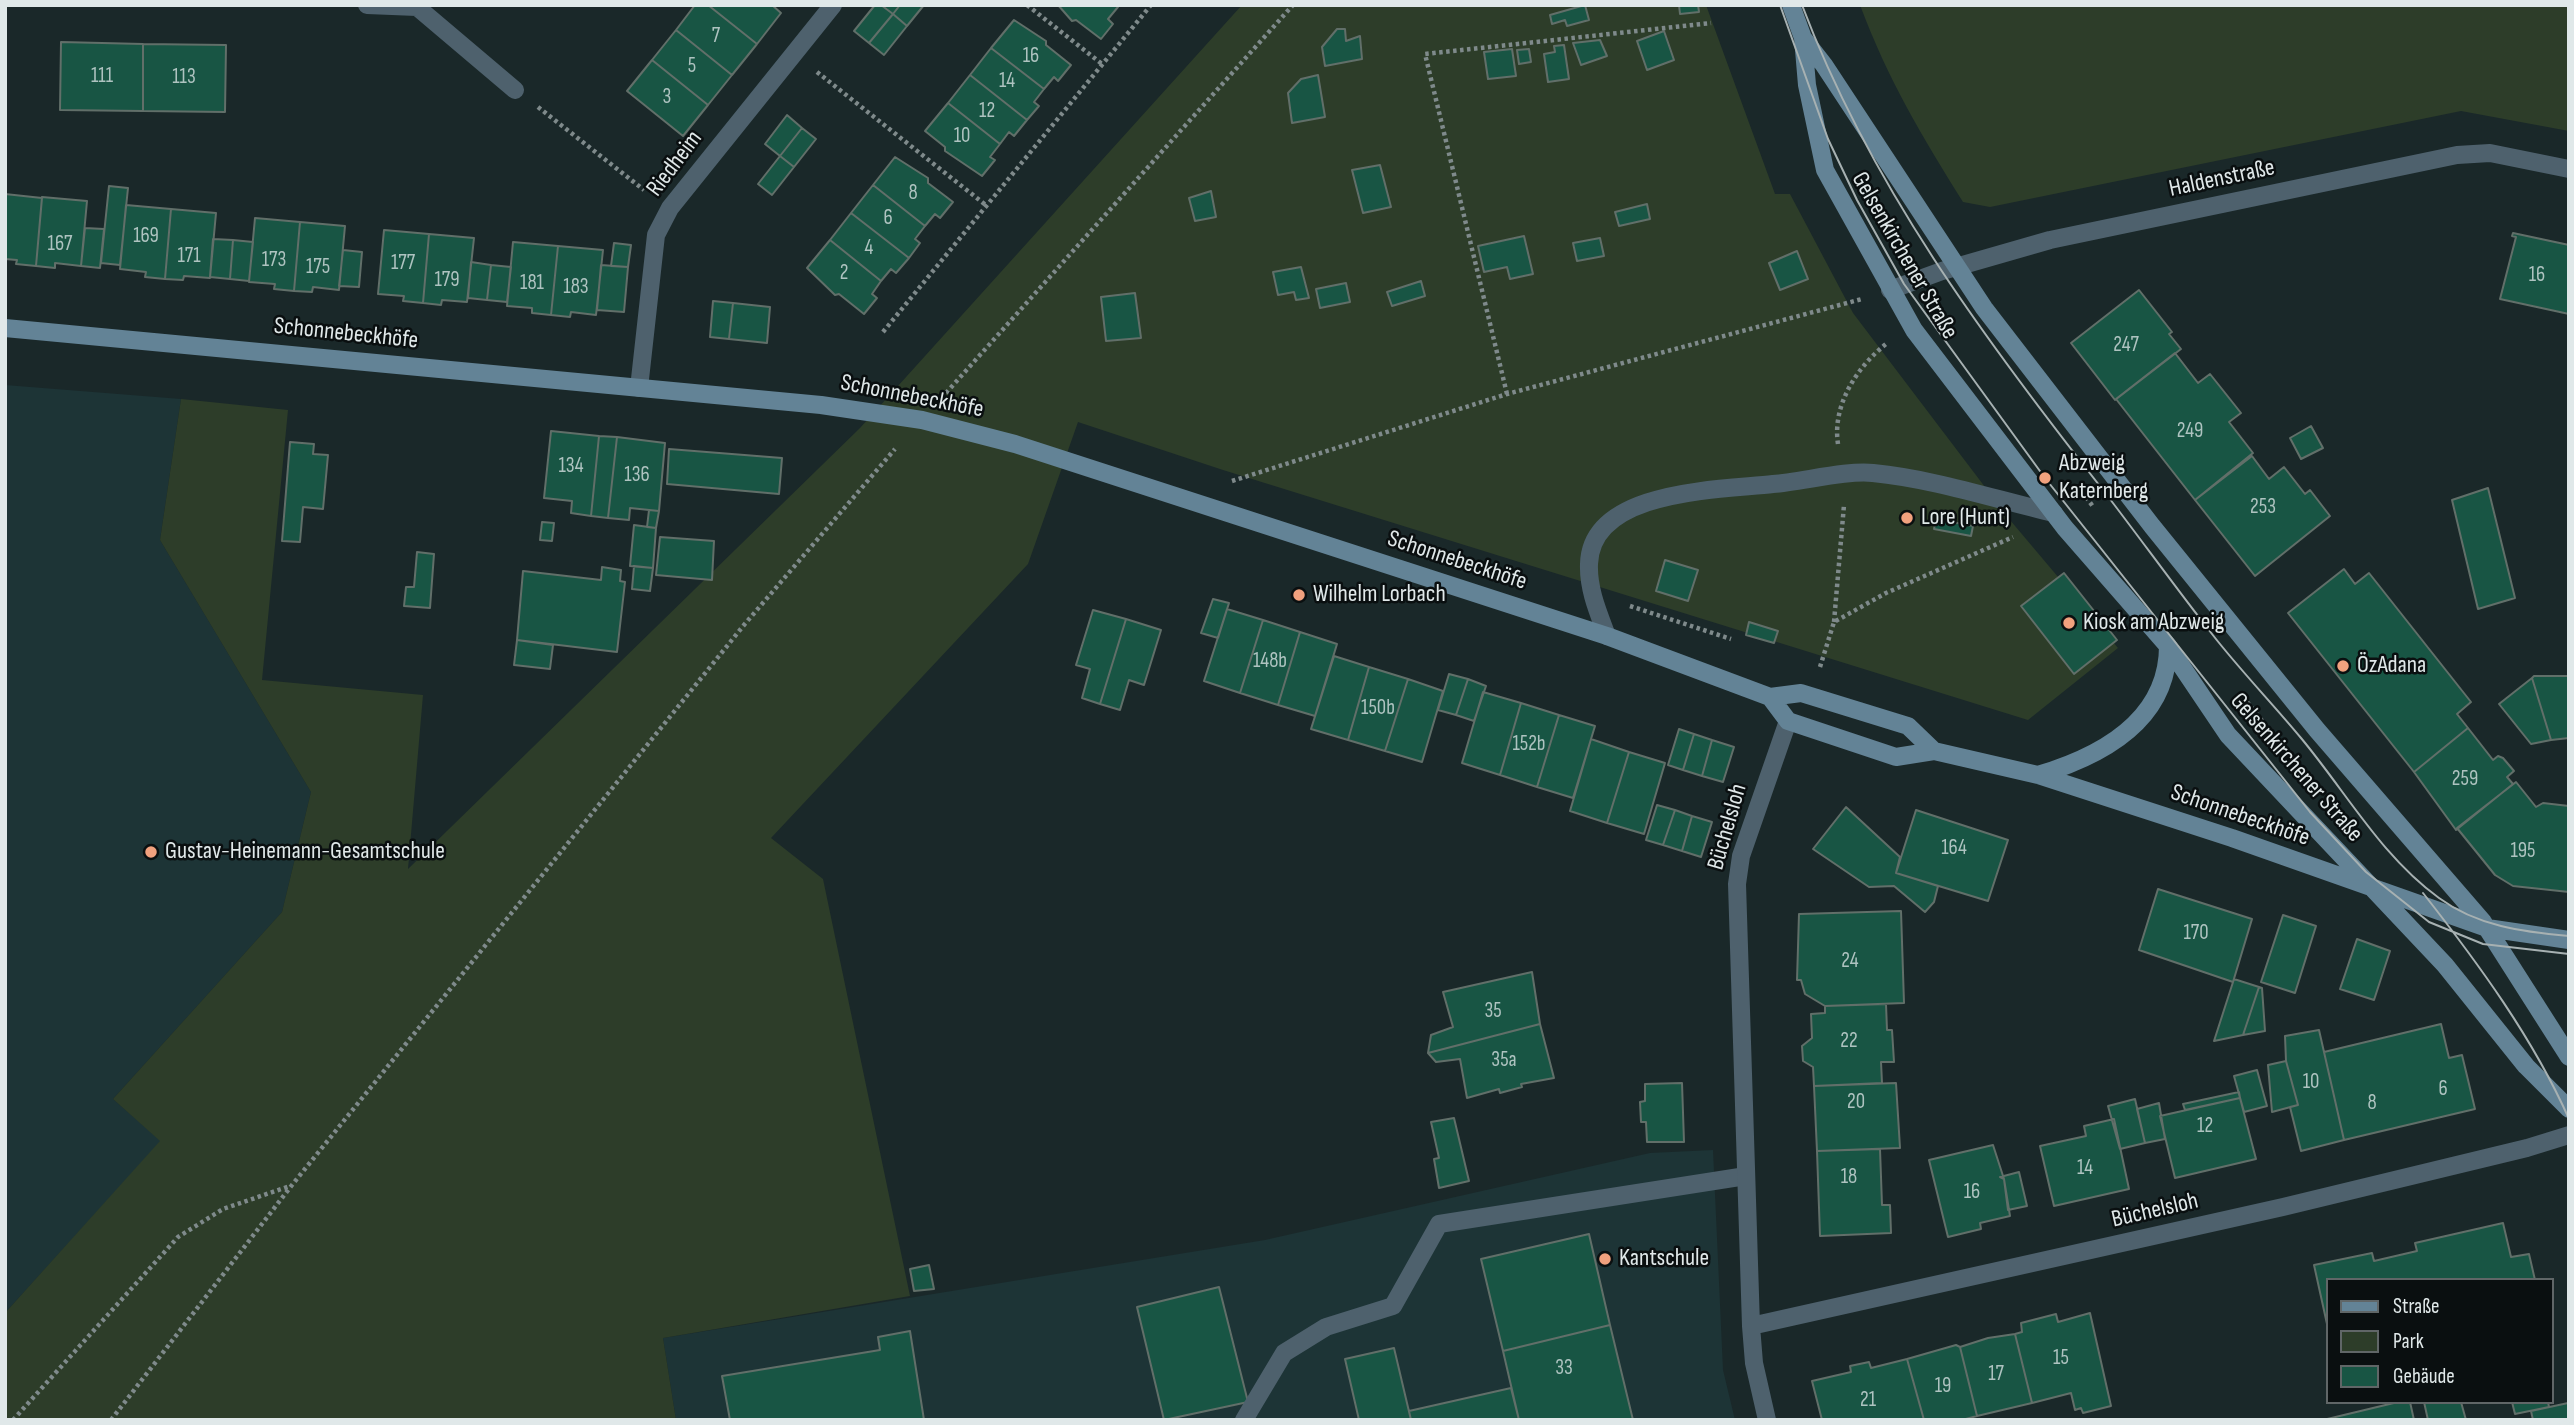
<!DOCTYPE html>
<html>
<head>
<meta charset="utf-8">
<style>
	body { margin:0 }
	#map { position:relative; width:2574px; height:1425px; overflow:hidden; background:#1a2829; font-family:"Sofia Sans Condensed",sans-serif }
	canvas { display:block }
	.frame { position:absolute; inset:0; border:7px solid #e0e8e9; pointer-events:none }
	.legend { position:absolute; left:2326px; top:1278px; width:228px; height:126px; box-sizing:border-box; background:#0a0f10; border:2px solid #606667; margin:0; padding:9px 12px; list-style:none; font-size:21px; color:#e0e8e9 }
	.legend li { display:flex; align-items:center; gap:14px; height:35px }
	.legend b { width:35px; border:2px solid #606667 }
</style>
</head>
<body>
<div id="map">
<canvas width="2574" height="1425"></canvas>
<div class="frame"></div>
<ul class="legend">
<li><b style="height:9px;background:#638396"></b>Straße</li>
<li><b style="height:19px;background:#2d3d29"></b>Park</li>
<li><b style="height:19px;background:#185544"></b>Gebäude</li>
</ul>
</div>
<script>
const g = document.querySelector('canvas').getContext('2d');
g.lineJoin = 'round';
function fill(path, color) { g.fillStyle = color; g.fill(path, 'evenodd'); }
function stroke(path, color, width, dash) { g.strokeStyle = color; g.lineWidth = width; g.lineCap = dash ? 'butt' : 'round'; g.setLineDash(dash || []); g.stroke(path); }
function drawText(font, color, halo, rows, align = 'center') {
  g.font = font + ' "Sofia Sans Condensed",sans-serif'; g.lineWidth = 5; g.setLineDash([]); g.textBaseline = 'middle'; g.strokeStyle = halo; g.fillStyle = color; for (const [text, x, y, turn = 0] of rows) {
    g.save(); g.translate(x, y); g.rotate((+turn || 0) * Math.PI / 180); g.textAlign = isNaN(turn) ? turn : align; if (halo) g.strokeText(text, 0, 0); g.fillText(text, 0, 0); g.restore();
  }
}
fill(new Path2D(`
	M5,385l176,14 -21,141 151,252 -29,120 -169,187 48,42 -156,172z
	M1713,1150l10,220 12,50h-1059l-13,-82 602,-98 385,-87z`), '#1d3436');
fill(new Path2D(`
	M1242,5h464l69,189h15l63,119 157,207 108,128 -90,72 -805,-250 -145,-48 -50,142 -257,274 52,41 87,417 -247,42 13,82h-671v-107l155,-172 -47,-42 169,-187 29,-120 -151,-252 21,-141 107,11 -26,270 161,15 -15,174 452,-441z
	M1860,5h709v126l-108,-20 -471,96 -27,-5c-41,-66 -75,-122 -103,-197z`), '#2d3d29');
const building = new Path2D(`
	M695,5h13l49,39 -25,31 -56,-45z
	M708,5h64l9,8 -24,31z
	M875,5h6l12,9 -24,29 -15,-12z
	M881,5h19l-7,9z
	M900,5h24l-17,21 -14,-12z
	M1058,5h58l2,2 -10,12 5,5 -12,15 -25,-19 -4,1z
	M1585,5l4,15 -22,6 -2,-6 -13,4 -2,-9z
	M1679,5h19l1,7 -19,2z
	M893,14l14,12 -23,29 -15,-12z
	M1014,20l32,21v4l25,20 -13,16 -4,-4 -10,12 -53,-41z
	M1337,29h8l1,12 14,-5 2,23 -37,7 -3,-19z
	M676,30l56,45 -24,30 -56,-45z
	M1664,31l10,29 -27,10 -10,-29z
	M1600,40l7,16 -26,9 -8,-22z
	M61,42l82,2v67l-83,-1z
	M143,44l83,1 -1,67 -82,-1z
	M1564,45l5,34 -21,3 -4,-28 11,-2 -1,-6z
	M991,48l53,41 -10,13 5,4 -12,14 -57,-45z
	M1512,49l4,27 -28,3 -4,-27z
	M1529,49l2,13 -12,2 -2,-14z
	M652,60l56,45 -25,31 -56,-45z
	M970,75l57,45 -13,16 -5,-4 -9,12 -52,-41z
	M1318,75l7,42 -33,6 -4,-30 13,-14z
	M948,103l52,41 -10,13 5,3 -13,16 -37,-25v-4l-20,-16z
	M787,115l15,13 -22,28 -15,-12z
	M802,128l14,11 -22,28 -14,-11z
	M780,156l14,11 -22,28 -14,-11z
	M895,157l33,21v5l25,19 -13,16 -5,-4 -10,12 -52,-41z
	M1380,165l11,42 -28,6 -11,-43z
	M873,185l52,41 -10,13 5,4 -11,15 -58,-45z
	M109,186l19,2 -8,77 -19,-2z
	M1211,191l5,26 -21,4 -6,-23z
	M5,194l37,4 -6,68 -20,-2 1,-4 -12,-1z
	M42,197l45,4 -6,65 -26,-3v5l-19,-2z
	M1647,204l3,15 -31,7 -4,-14z
	M126,205l45,4 -6,70 -20,-2 1,-5 -26,-3z
	M171,209l45,4 -6,65 -26,-2 -1,4 -18,-1z
	M851,213l58,45 -13,15 -5,-4 -10,12 -51,-41z
	M255,218l45,4 -6,69 -20,-2 1,-5 -26,-2z
	M300,222l45,4 -6,64 -26,-3 -1,5 -18,-1z
	M85,228l19,1 -4,39 -19,-2z
	M384,230l45,4 -6,69 -20,-2 1,-5 -26,-2z
	M2513,233l56,12v69l-69,-15 16,-62 -4,-1z
	M429,234l45,4 -7,64 -25,-2 -1,5 -18,-2z
	M1524,236l9,38 -23,5 -3,-12 -23,5 -6,-26z
	M1600,238l4,18 -27,5 -4,-18z
	M213,239l20,1 -3,39 -20,-2z
	M233,240l20,2 -4,39 -19,-2z
	M830,240l51,41 -9,13 5,4 -13,16 -25,-20 -4,1 -28,-27z
	M513,242l45,4 -7,69 -19,-2v-5l-25,-2z
	M614,243l17,2 -3,22 -17,-1z
	M558,246l45,4 -7,65 -25,-3 -1,5 -19,-2z
	M343,250l19,2 -3,35 -20,-1z
	M1797,251l11,28 -28,11 -11,-27z
	M471,262l20,3 -4,35 -19,-2z
	M491,265l20,2 -4,35 -20,-2z
	M601,265l27,2 -4,45 -27,-2z
	M1301,267l8,31 -13,2 -2,-8 -16,3 -5,-23z
	M1421,281l4,15 -33,10 -5,-14z
	M1346,283l4,19 -30,6 -4,-19z
	M2139,290l33,42 -3,2 12,15 -66,51 -44,-57z
	M1135,293l6,45 -35,3 -5,-44z
	M713,301l20,2 -4,36 -19,-2z
	M733,303l37,4 -3,36 -38,-4z
	M2175,353l23,30 12,-9 31,39 -12,9 24,31 -58,47 -79,-101z
	M2311,426l12,22 -22,11 -11,-21z
	M551,431l48,5 -8,80 -20,-3 1,-12 -28,-3z
	M599,436l18,1 -9,81 -17,-2z
	M617,437l48,6 -6,68 -29,-3 -1,12 -21,-2z
	M290,442l24,2 -1,10 15,1 -5,54 -20,-2 -3,35 -18,-1z
	M669,449l113,9 -3,36 -112,-10z
	M2252,456l17,23 15,-12 21,27 5,-4 20,26 -75,60 -60,-76z
	M2488,488l27,110 -37,11 -26,-109z
	M649,510l10,1 -3,17 -9,-1z
	M1936,519l37,7 -2,10 -37,-7z
	M542,522l12,1 -2,18 -12,-1z
	M634,525l22,3 -3,40 -23,-2z
	M660,537l54,4 -2,39 -56,-5z
	M417,552l17,2 -4,54 -26,-2 2,-19h8z
	M1665,560l33,10 -10,31 -32,-10z
	M634,566l19,2 -3,23 -18,-2z
	M602,567l19,3 -1,11 5,1 -8,70 -100,-12 6,-69 78,9z
	M2344,569l11,15 14,-11 102,129 -14,12 11,14 -54,44 -126,-159z
	M2064,573l53,67 -43,34 -53,-68z
	M1213,599l16,4 -11,35 -17,-5z
	M1227,609l36,11 -23,73 -36,-12z
	M1093,610l33,9 -26,85 -18,-6 8,-29 -14,-4z
	M1126,619l35,11 -17,55 -15,-5 -9,30 -20,-6z
	M1263,620l37,12 -22,73 -38,-12z
	M1749,622l29,9 -4,12 -28,-8z
	M1300,632l37,12 -22,72 -37,-11z
	M517,640l36,5 -3,24 -36,-4z
	M1334,656l35,11 -21,73 -37,-11z
	M1369,667l39,12 -23,72 -37,-11z
	M1449,674l19,5 -12,36 -18,-5z
	M2534,676h35v62l-18,2 -19,-62z
	M2532,678l19,62 -20,4 -32,-40z
	M1408,679l35,12 -21,71 -37,-11z
	M1468,679l18,7 -12,35 -18,-6z
	M1483,692l38,11 -21,72 -38,-12z
	M1521,703l38,12 -22,72 -37,-12z
	M1559,715l36,11 -22,72 -36,-11z
	M2468,728l25,32 5,-4 5,2 11,13 -7,6 6,7 -57,46 -42,-58z
	M1679,729l15,5 -11,36 -15,-5z
	M1694,734l18,6 -10,36 -19,-6z
	M1591,739l38,13 -22,71 -37,-12z
	M1712,740l22,7 -11,35 -21,-6z
	M1629,752l36,11 -21,71 -37,-11z
	M2516,782l20,25 7,-4 26,3v86l-56,-6 -18,-11 -38,-47z
	M1657,805l18,5 -12,35 -17,-5z
	M1846,807l54,50 -4,16 42,13 -4,16 -9,10 -31,-26 -25,1 -56,-38z
	M1675,810l17,6 -10,35 -19,-6z
	M1916,810l92,30 -20,61 -92,-28z
	M1692,816l20,6 -11,35 -19,-6z
	M2158,889l94,30 -19,63 -94,-32z
	M1901,911l3,92 -79,3 -20,-12 -4,-14h-4l2,-66z
	M2283,915l33,11 -21,67 -34,-11z
	M2357,939l33,12 -16,49 -34,-11z
	M1532,972l8,52 -112,29 3,-18 22,-8 -10,-35z
	M2234,979l25,8 -16,48 -29,6z
	M2259,987l3,1 3,43 -22,4z
	M1886,1004l1,26h5l2,32h-13l1,21 -68,3 -1,-19 -10,-6 -1,-15 10,-8 -1,-24 14,-1v-7z
	M1540,1024l14,54 -33,6 1,3 -22,6 -1,-4 -32,9 -7,-39 -24,3 -8,-9z
	M2441,1024l8,34 13,-3 13,54 -131,31 -20,-88z
	M2319,1030l25,110 -43,11 -11,-44 8,-2 -12,-44 -1,-25z
	M2286,1061l12,44 -26,7 -4,-47z
	M2257,1070l10,36 -23,6 -10,-36z
	M1682,1083l2,59h-37l-1,-20h-5l-1,-20 5,-1v-17z
	M1896,1083l4,65 -83,3 -3,-65z
	M2239,1092l1,6 -55,12 -2,-6z
	M2240,1098l16,61 -81,19 -15,-62z
	M2135,1099l10,44 -25,6 -12,-43z
	M2159,1103l6,36 -20,4 -8,-34z
	M1454,1118l15,63 -30,7 -5,-29 5,-1 -8,-36z
	M2114,1119l15,70 -75,17 -14,-60 46,-10 -2,-10z
	M1993,1145l11,34 6,37 -30,7 1,6 -33,8 -19,-77z
	M1880,1149l2,56h8l1,28 -71,3 -3,-85z
	M2019,1172l8,34 -19,4 -4,-31 -4,-2z
	M2503,1223l8,34 18,-3 6,26h-208v44l-13,-59 58,-12 2,8 43,-10 -2,-8z
	M1589,1234l21,91 -107,26 -22,-92z
	M929,1265l5,24 -20,2 -4,-22z
	M1219,1287l29,115 -84,18 -27,-113z
	M2090,1313l21,93 -28,7 -2,-5 -6,2 -4,-17 -39,10 -17,-69 7,-2 -1,-9 35,-9 2,8z
	M1610,1325l23,95h-114l-16,-69z
	M910,1331l14,89h-194l-8,-44 158,-26 -2,-13z
	M2015,1334l17,69 -55,13 -17,-69 28,-9z
	M1956,1345l4,2 17,69 -15,4h-38l-17,-61z
	M1394,1348l17,72h-52l-14,-61z
	M1907,1359l17,61h-102l-10,-39 39,-9 -1,-6 19,-4 2,6z
	M1511,1388l8,32h-108l-2,-9z
	M2398,1402h12l4,18h-91z
	M2424,1402h37l5,18h-38z
	M2512,1402h36l1,5 -34,7z
	M2568,1403l1,17h-36l-2,-9z`);
fill(building, '#185544');
stroke(building, '#616f69', 2);
stroke(new Path2D(`
	M1027,5l75,59
	M817,72l170,134
	M538,107l106,83
	M883,332l268,-327
	M946,393l347,-388
	M1507,394l-82,-340 286,-31
	M1838,444c-6,-39 19,-77 48,-100
	M1232,481l275,-87 355,-95
	M2086,497l8,11
	M1630,606l101,33
	M1834,622l10,-117
	M1820,667l14,-45 52,-29 127,-56
	M2247,702l16,20
	M13,1420l165,-183 45,-28 67,-23
	M111,1420l181,-235 452,-560 151,-176`), '#7f8a8b', 4.5, [3.5, 3.5]);
stroke(new Path2D(`
	M1607,636c-9,-24 -19,-47 -18,-72 2,-75 132,-74 184,-80 28,-2 74,-14 100,-11 61,6 121,26 181,40
	M1244,1420l40,-67 42,-26 67,-21 46,-82 307,-48`), '#4e616d', 18);
stroke(new Path2D(`
	M367,5l50,2 98,83
	M1890,290l52,-19 108,-31 407,-85 33,-2 79,16
	M639,388l17,-153 14,-27 163,-203
	M1751,1326l532,-119 244,-59 42,-13
	M1767,1420l-13,-57 -3,-37 -14,-442 4,-28 47,-135`), '#4e616d', 18);
stroke(new Path2D(`
	M1791,5l12,33 4,47 18,85 89,160 151,198 103,118 60,89 217,230 81,101 43,43
	M1803,38l21,27 160,243 168,218 165,204 166,192 86,135
	M5,328l816,77 101,15 93,24 592,192 163,61 31,-4 107,33 26,25
	M1770,697l18,24 108,36 38,-6 104,24 194,63 255,90 82,12
	M2038,775c64,-19 130,-55 130,-129`), '#638396', 18);
stroke(new Path2D(`
	M1780,5l48,134 29,61 47,84 141,194 265,334 56,60 63,50 54,22 86,10
	M1802,5c68,180 183,335 301,485 37,48 72,97 109,144 28,36 60,69 89,104 45,54 81,119 138,160 38,28 84,34 130,38
	M2423,893c55,70 110,145 146,226`), '#a7b1b2', 2);
for (const [x, y, r, color] of [
	[2045,478,7,"#f1a17e"],
	[1907,518,7,"#f1a17e"],
	[1299,595,7,"#f1a17e"],
	[2069,623,7,"#f1a17e"],
	[2343,666,7,"#f1a17e"],
	[151,852,7,"#f1a17e"],
	[1605,1259,7,"#f1a17e"]
]) { const dot = new Path2D(); dot.arc(x, y, r, 0, 2 * Math.PI); g.fillStyle = color; g.fill(dot); stroke(dot, '#0a0f10', 2.5); }
drawText('21px', '#aec3c0', null, [
	["7",716,37],
	["16",1031,57],
	["5",692,67],
	["111",102,77],
	["113",184,78],
	["14",1007,82],
	["3",667,98],
	["12",987,112],
	["10",962,137],
	["8",913,194],
	["6",888,219],
	["169",146,237],
	["167",60,245],
	["4",869,249],
	["171",189,257],
	["173",274,261],
	["177",403,264],
	["175",318,268],
	["2",844,274],
	["16",2537,276],
	["179",447,281],
	["181",532,284],
	["183",576,288],
	["247",2126,346],
	["249",2190,432],
	["134",571,467],
	["136",637,476],
	["253",2263,508],
	["148b",1270,662],
	["150b",1378,709],
	["152b",1529,745],
	["259",2465,780],
	["164",1954,849],
	["195",2523,852],
	["170",2196,934],
	["24",1850,962],
	["35",1493,1012],
	["22",1849,1042],
	["35a",1504,1061],
	["10",2311,1083],
	["6",2443,1090],
	["20",1856,1103],
	["8",2372,1104],
	["12",2205,1127],
	["14",2085,1169],
	["18",1849,1178],
	["16",1972,1193],
	["15",2061,1359],
	["33",1564,1369],
	["17",1996,1375],
	["19",1943,1387],
	["21",1868,1401]
]);
drawText('24px', '#e0e8e9', '#0a0f10', [
	["Riedheim",675,164,-53],
	["Haldenstraße",2222,179,-12],
	["Gelsenkirchener Straße",1904,256,60],
	["Schonnebeckhöfe",346,334,6],
	["Schonnebeckhöfe",912,397,11],
	["Schonnebeckhöfe",1457,561,18],
	["Gelsenkirchener Straße",2296,768,49],
	["Schonnebeckhöfe",2240,816,19],
	["Büchelsloh",1728,827,-74],
	["Büchelsloh",2155,1211,-13]
]);
drawText('24px', '#e0e8e9', '#0a0f10', [
	["Abzweig",2059,464],
	["Katernberg",2059,492],
	["Lore (Hunt)",1921,518],
	["Wilhelm Lorbach",1313,595],
	["Kiosk am Abzweig",2083,623],
	["ÖzAdana",2357,666],
	["Gustav-Heinemann-Gesamtschule",165,852],
	["Kantschule",1619,1259]
], 'left');
</script>
</body>
</html>
